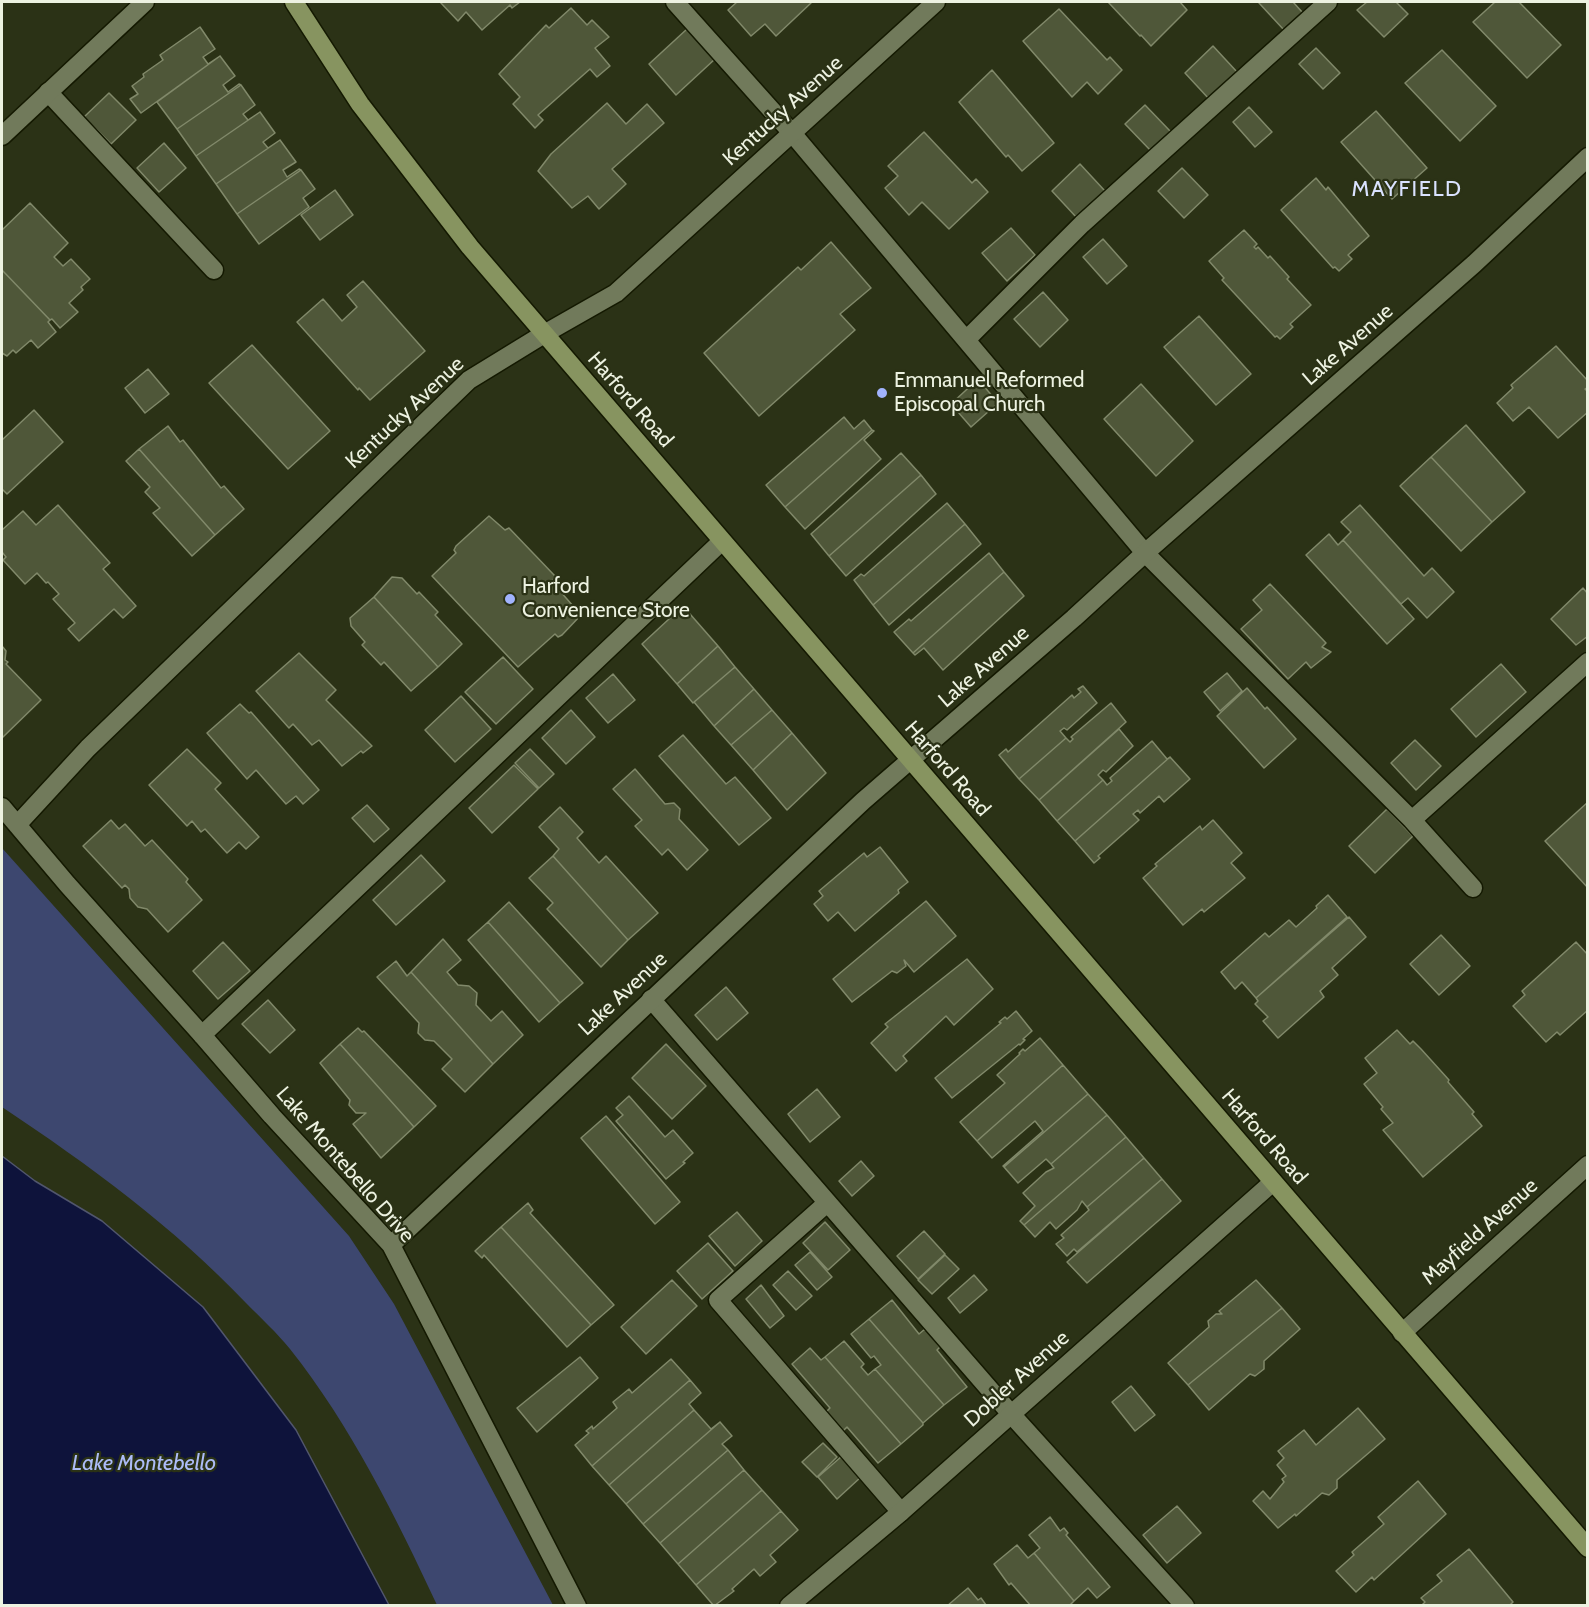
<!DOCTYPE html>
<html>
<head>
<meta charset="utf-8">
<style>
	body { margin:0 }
	#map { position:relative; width:1589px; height:1607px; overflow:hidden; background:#2b3216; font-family:Cabin,sans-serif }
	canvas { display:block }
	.frame { position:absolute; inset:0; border:3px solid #edf2e1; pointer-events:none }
</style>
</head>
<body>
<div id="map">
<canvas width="1589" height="1607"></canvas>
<div class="frame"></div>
</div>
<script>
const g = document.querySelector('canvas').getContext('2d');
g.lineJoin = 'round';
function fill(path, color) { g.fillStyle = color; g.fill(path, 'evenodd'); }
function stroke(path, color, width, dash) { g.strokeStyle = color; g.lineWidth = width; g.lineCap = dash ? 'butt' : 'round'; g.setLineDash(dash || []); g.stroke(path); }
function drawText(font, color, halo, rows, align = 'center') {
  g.font = font + ' Cabin,sans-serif'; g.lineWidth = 4.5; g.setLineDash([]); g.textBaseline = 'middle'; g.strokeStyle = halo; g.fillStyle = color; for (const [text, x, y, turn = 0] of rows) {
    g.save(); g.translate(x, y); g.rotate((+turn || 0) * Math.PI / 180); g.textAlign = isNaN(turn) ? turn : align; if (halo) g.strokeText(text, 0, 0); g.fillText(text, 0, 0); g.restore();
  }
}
fill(new Path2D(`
	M2,848l347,388 45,68 159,301h-116c-41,-88 -86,-179 -147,-256 -13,-16 -29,-31 -44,-46 -72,-76 -157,-138 -244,-196z`), '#3d476f');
const water = new Path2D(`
	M2,1156l33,25 67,40 101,86 93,123 93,175h-387z`);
fill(water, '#0e133b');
stroke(water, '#51566d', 1.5);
const building = new Path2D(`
	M440,2h80l-8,6 -2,-3 -28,25 -16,-18 -8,9z
	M737,2h72l2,1 -35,33 -11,-12 -14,12 -23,-26z
	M1108,2h72l7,8 -36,36 -10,-11 -1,1z
	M1260,2h33l10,11 -19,17 -25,-27z
	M1367,2h29l12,12 -24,23 -27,-27z
	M1495,2h24l42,43 -34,33 -54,-56z
	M571,8l16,17 5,-5 17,17 -14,11 15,18 -13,11 -7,-8 -52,46 5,5 -8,8 -22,-24 7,-7 -21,-23 47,-49 3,3z
	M1059,9l48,51 3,-3 12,13 -24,24 -11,-12 -15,15 -49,-56z
	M200,27l15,22 -12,8 5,7 12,-8 -79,57 -11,-14 8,-5 -6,-8 12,-9 -1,-3 20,-14 -3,-5z
	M687,29l28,30 -39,36 -27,-31z
	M1213,46l25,27 -28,27 -25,-27z
	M1316,48l24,25 -17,16 -24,-25z
	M1442,50l54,56 -36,35 -55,-58z
	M220,56l15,20 -12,9 5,7 11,-8 2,1 -64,44 -20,-27z
	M992,70l62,73 -32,28 -14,-16 -2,2 -47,-55z
	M241,85l14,20 -12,9 5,6 12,-8 -64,44 -19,-27z
	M109,93l27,27 -25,24 -27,-27z
	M607,103l19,21 21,-20 17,19 -52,46 14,15 -27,25 -11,-13 -16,12 -34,-37 13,-17z
	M1145,105l26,27 -20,19 -26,-27z
	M1249,107l23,25 -17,15 -22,-25z
	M1376,111l51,57 -35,31 -51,-57z
	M260,112l15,21 -12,9 5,6 12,-8 -64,44 -20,-28z
	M924,132l48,51 4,-4 12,13 -39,37 -27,-27 -13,13 -24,-27 13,-12 -10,-10z
	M280,140l16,22 -13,8 4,7 12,-8 2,1 -64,44 -21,-30z
	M164,143l22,25 -27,24 -22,-24z
	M1080,164l25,27 -28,27 -25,-27z
	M1182,168l26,27 -24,23 -26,-27z
	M301,170l14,19 -12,9 6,9 -50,37 -22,-30z
	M1316,178l10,12 2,-3 41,49 -21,19 4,4 -13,12 -4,-4 -2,1 -52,-58z
	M335,190l18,25 -33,25 -19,-25z
	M30,203l38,40 -14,14 9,9 8,-7 19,20 -9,8 2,3 -14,13 9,9 -18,16 -8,-9 -2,1 -48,-50v-40z
	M1011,228l24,27 -28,26 -25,-28z
	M1244,230l13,14 -3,3 2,2 2,-2 10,11 2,-2 19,21 -2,2 24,26 -21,19 3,3 -13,12 -3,-3 -2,1 -53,-57 2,-2 -15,-17z
	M1103,239l24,27 -20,18 -24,-27z
	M831,242l40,46 -31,26 15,16 -96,86 -55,-63 94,-86 3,3z
	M2,270l48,50 -2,2 8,10 -18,16 -7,-8 -15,13 -3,-3 -6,6 -5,-3z
	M363,281l62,70 -55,49 -11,-12 -1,2 -61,-68 26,-23 19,22 15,-14 -10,-12z
	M1043,292l25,28 -28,27 -26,-28z
	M1199,316l52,58 -35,31 -52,-58z
	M252,345l78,86 -42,38 -79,-86z
	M1556,346l32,35v6l-3,2 3,3v20l-30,26 -29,-31 -16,14 -16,-18 16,-15 -2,-3z
	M148,369l21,25 -24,19 -20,-25z
	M978,379l20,24 -27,24 -20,-23z
	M1141,384l52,57 -37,35 -52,-57z
	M34,410l29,32 -56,52 -5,-5v-49z
	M844,417l10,12 10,-9 8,10 -87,77 -19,-22z
	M1466,425l59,67 -33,30 -61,-65z
	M168,426l12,16 3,-2 38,48 3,-2 20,23 -29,26 -76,-86z
	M872,430l2,1 -10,9 17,19 -76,70 -20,-22z
	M139,449l76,86 -23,21 -39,-43 7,-5 -15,-16 5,-5 -24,-26z
	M901,453l20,22 -92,81 -18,-22z
	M1431,457l61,65 -31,29 -61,-65z
	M921,475l15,19 -90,82 -17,-20z
	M947,503l18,21 -92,81 -19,-25 7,-6 3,2z
	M58,505l52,58 -7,6 33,37 -13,12 -9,-9 -35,32 -11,-12 7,-6 -22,-24 6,-5 -11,-12 -2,1 -9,-10 -12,11 -22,-24 3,-3 -4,-5v-22l21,-19 13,14z
	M1360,505l64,71 8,-8 22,24 -27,26 -19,-20 -7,6 -58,-64 8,-8 -10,-10z
	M489,516l16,14 4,-2 46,48 -3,6 29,33 -19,20 -4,2 -3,-3 -37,33 -86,-91 24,-23 -2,-3 2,-4z
	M965,524l16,20 -92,81 -16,-20z
	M1329,534l9,11 5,-5 71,79 -27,25 -81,-89z
	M989,553l15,19 -91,81 -19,-21 15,-13 2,2z
	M1004,572l20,24 -81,74 -19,-22 -9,7 -2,-2z
	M392,577l10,1 15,16 2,-2 19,20 -3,3 27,29 -24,23 -64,-70z
	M1270,584l56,59 -4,4 9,5 -20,16 -5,-6 -18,17 -47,-50 21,-19 -9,-10z
	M1583,588l5,6v42l-12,9 -25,-26z
	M374,597l64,70 -27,24 -27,-29 -3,3 -19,-20 3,-3 -14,-16 -1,-8z
	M683,606l35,40 -41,38 -35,-40z
	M2,646l4,5 -1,9 3,2 -2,2 35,36 -39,38z
	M718,646l17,21 -42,36 -16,-19z
	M299,653l37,37 -10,10 46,46 -9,7 -2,-2 -19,15 -23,-26 -7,5 -19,-21 -4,4 -33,-37z
	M503,657l30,32 -37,35 -31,-32z
	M1501,664l25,28 -50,45 -25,-28z
	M735,667l19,22 -40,37 -20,-24z
	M1227,673l15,18 -22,20 -16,-19z
	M613,674l22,26 -27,23 -22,-25z
	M1083,686l14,17 -30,27 -3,-2 -4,3 6,7 -47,41 -20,-24 7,-6 2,3 64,-57 2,3 7,-6 -3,-3z
	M1247,688l18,21 2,-2 29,32 -32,29 -47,-52z
	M754,689l18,21 -41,35 -17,-19z
	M461,696l30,33 -36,33 -30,-32z
	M1111,703l15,19 -87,78 -20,-21 47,-41 4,4 3,-3 -2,-2z
	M240,704l9,9 2,-1 68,78 -16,14 -7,-8 -10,8 -30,-34 -9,9 -40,-46z
	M571,710l24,27 -29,27 -24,-26z
	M772,710l20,23 -39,37 -22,-25z
	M1119,729l14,17 -27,26 -3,-2 -5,5 5,5 -46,41 -18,-21z
	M792,733l34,40 -39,37 -34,-40z
	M683,735l43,49 9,-7 36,41 -32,27 -80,-89z
	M1415,740l26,26 -25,24 -25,-27z
	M1152,741l15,18 3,-2 -95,84 -18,-20 46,-41 4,5 5,-4 -2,-3z
	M187,749l34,34 -6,6 44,48 -13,12 -7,-7 -12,11 -22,-24 -4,3 -9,-11 -5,5 -38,-41z
	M530,749l24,25 -15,14 -24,-25z
	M1170,757l20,22 -26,23 -5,-6 -19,17 -2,-3 -5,4 6,6 -41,36 2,2 -6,5 -19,-22z
	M514,765l24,24 -46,44 -23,-25z
	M635,769l30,35 9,-1 6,6 -1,10 29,31 -21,20 -19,-21 -6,6 -27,-29 7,-6 -29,-31z
	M1588,802v86l-43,-47z
	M367,805l22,24 -15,13 -22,-24z
	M560,807l23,25 -6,6 22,25 7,-7 52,57 -30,27 -75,-84 6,-7 -20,-22z
	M1387,809l26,27 -38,37 -26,-27z
	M111,820l8,9 6,-5 20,22 7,-6 36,39 -2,3 16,18 -34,32 -21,-23 -9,-2 -8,-9 -1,-9 -4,-4 -3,3 -39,-42z
	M1213,820l29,33 -11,10 14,15 -41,34 -2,-3 -19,16 -40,-47 14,-12 -2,-2 45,-38 2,4z
	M880,847l28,35 -10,8 1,3 -44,38 -17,-19 -10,9 -14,-17 9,-8 -4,-5 45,-38 3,4z
	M421,855l24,26 -49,44 -23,-25z
	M553,856l75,84 -27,27 -54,-58 6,-6 -24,-25z
	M1328,895l19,22 -91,81 -14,-16 -7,7 -14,-17 44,-39 4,4 20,-17 7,7 21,-19 -1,-2z
	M926,901l30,35 -42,36 -10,-12 2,6 -9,7 -5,-2 -40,31 -19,-23z
	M509,902l74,81 -23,20 -72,-81z
	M1349,917l17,20 -34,31 6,7 -18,16 4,6 -46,41 -15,-17 5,-4 -13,-13 3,-3 -2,-3z
	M488,922l72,81 -21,19 -71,-82z
	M1441,935l29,31 -31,29 -29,-31z
	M443,939l18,21 -14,12 11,13 11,1 8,7 -1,12 15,16 11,-10 21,24 -30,29 -82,-92z
	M223,942l27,29 -32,28 -25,-28z
	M1576,942l12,13v55l-28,25 -3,-3 -11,10 -33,-36 12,-11 -3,-4z
	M967,959l26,30 -39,36 -8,-9 -43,40 4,5 -11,10 -25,-28 17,-16 -3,-3z
	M396,961l11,15 4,-4 82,92 -28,28 -23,-23 10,-10 -18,-18 -9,-1 -7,-7 1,-10 -42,-46z
	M726,987l22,26 -31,27 -22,-25z
	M268,1000l27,30 -25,23 -28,-29z
	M1016,1011l16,20 -9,8 2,1 -5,5 -1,-1 -67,54 -17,-20 66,-55 -2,-1 6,-5 2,2z
	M358,1028l4,4 2,-1 72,75 -22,21 -74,-83z
	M1397,1030l13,14 3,-3 8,8 28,31 -1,2 26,30 -2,2 10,12 -59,51 -40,-47 10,-7 -12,-14 2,-2 -19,-23 13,-11 -12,-15z
	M1040,1038l23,27 -86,76 -17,-19 45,-39 -8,-8 23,-21 -1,-1 4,-4 2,2z
	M340,1044l74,83 -33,31 -28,-34 13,-11h-10l-7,-8 1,-5 -30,-37z
	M666,1044l40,42 -34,33 -40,-41z
	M1063,1065l25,29 -84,73 -1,-1 40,-35 -8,-10 -43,37 -15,-17z
	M817,1089l23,28 -30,25 -22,-28z
	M1088,1094l19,21 -56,49 -5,-5 -28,24 -14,-16z
	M629,1096l36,41 8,-7 20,23 -10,9 2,1 -19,16 -50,-58 7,-6 -7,-7z
	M1107,1115l19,22 -102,88 -4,-4 15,-15 -12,-13 23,-21 8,-4 -3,-4z
	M606,1116l74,86 -25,22 -74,-86z
	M1126,1137l18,21 -57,49 -5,-6 -5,9 -21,19 -6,-7 -15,15 -11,-12z
	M1144,1158l18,21 -85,73 -3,-3 -7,7 -11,-12 8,-6 -3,-3 28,-25 -2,-3z
	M861,1161l13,15 -22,20 -13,-15z
	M1162,1179l19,22 -94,82 -20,-21z
	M528,1203l5,7 -3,3 84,92 -23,20 -90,-98z
	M737,1212l25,29 -27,25 -26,-30z
	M825,1222l25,28 -22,20 -25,-27z
	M501,1227l90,98 -24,22 -83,-92 -2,3 -7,-7z
	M924,1231l21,23 -27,25 -21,-23z
	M708,1243l25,28 -31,28 -25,-28z
	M810,1252l22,25 -15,13 -22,-25z
	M945,1255l14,14 -27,25 -14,-14z
	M788,1271l24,25 -16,14 -23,-25z
	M974,1275l13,15 -27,23 -12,-15z
	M672,1280l25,26 -51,48 -25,-27z
	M1256,1280l26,28 -94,77 -20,-22 41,-36 -1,-6 8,-7h6l-3,-3z
	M761,1285l23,31 -14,12 -24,-29z
	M892,1300l27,34 6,-5 15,18 -3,3 30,37 -23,18 -75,-86z
	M1282,1308l18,21 -36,32v8l-9,7 -5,-2 -41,36 -21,-25z
	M869,1319l75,86 -21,18 -48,-54 6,-4 -7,-9 -3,2 -20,-24z
	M844,1341l20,23 -3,3 7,8 7,-6 48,54v2l-22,19 -76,-87z
	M810,1348l11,12 4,-3 76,87 -23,19 -31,-36 -5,5 -16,-20 4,-4 -38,-44z
	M580,1357l18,21 -61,54 -20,-24z
	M671,1359l19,21 -98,86 -17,-21 14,-12 -3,-2 6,-5 1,3 24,-21 -4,-6 16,-13 3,4z
	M690,1380l11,13 -12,11 5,6 -85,75 -17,-19z
	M1131,1386l24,29 -20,16 -23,-29z
	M1358,1408l27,31 -48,41v8l-8,7 -7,-2 -26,23 -1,-2 -17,14 -25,-27 10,-10 7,8 14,-17 -2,-3 4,-3 -9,-11 7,-7 -6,-7 26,-21 12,15z
	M694,1410l17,19 9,-7 -94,82 -17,-19z
	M720,1422l12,14 -10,8 6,6 -85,74 -17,-20z
	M823,1443l14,14 -20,20 -15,-15z
	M728,1450l16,20 -84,73 -17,-19z
	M842,1456l19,21 -24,22 -19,-22z
	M744,1470l18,20 -84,74 -18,-21z
	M1418,1481l28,33 -72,66 -2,-3 -16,15 -20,-21 18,-16 -2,-3 32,-28 -6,-7z
	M762,1490l19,21 -85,74 -18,-21z
	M1177,1506l24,27 -34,30 -24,-28z
	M781,1511l17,19 -28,25 6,7 -16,14 -6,-7 -22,20 2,2 -20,15 -18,-21z
	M1050,1517l10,14 4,-3 4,5 -2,2 44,52 -13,11 -9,-10 -14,13 -40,-48 6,-5 -11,-13z
	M1017,1545l11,13 6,-5 40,48 -5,5h-38l-20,-23 -2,2 -15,-21z
	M1469,1549l44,53 -4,4h-88l4,-4 -4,-4 21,-17 -5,-6z
	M968,1588l10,12 3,-2 5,7 -39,1z`);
fill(building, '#4f5739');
stroke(building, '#81896a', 1.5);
const service = new Path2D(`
	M675,2l117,131 174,207
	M1328,2l-246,222 -116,116 179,213 267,267 61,68
	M48,92l166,178
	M1412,820l176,-158
	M651,999l360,415 174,192
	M202,1035l519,-493
	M827,1203l-109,97 183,212`);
const minor = new Path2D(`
	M2,136l143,-134
	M2,807l65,77 135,151 70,81 119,129 186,361
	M17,825l71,-77 381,-368 75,-46 72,-41 320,-291
	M391,1245l472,-444 211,-183 71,-65 329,-289 114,-107
	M1402,1333l186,-168
	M789,1606l112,-94 372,-330`);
const primary = new Path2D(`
	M294,2l66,102 110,143 1118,1301`);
stroke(service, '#141901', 21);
stroke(minor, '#141901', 21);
stroke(primary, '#141901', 21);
stroke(service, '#717a5b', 18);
stroke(minor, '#717a5b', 18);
stroke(primary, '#879460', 18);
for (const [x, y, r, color] of [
	[882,393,6,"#a1b3fd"],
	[510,599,6,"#a1b3fd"]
]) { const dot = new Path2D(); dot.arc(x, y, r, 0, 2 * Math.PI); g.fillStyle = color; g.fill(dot); stroke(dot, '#2b3216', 2); }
drawText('21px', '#edf2e1', '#2b3216', [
	["Kentucky Avenue",783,111,-42],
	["Lake Avenue",1348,345,-41],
	["Harford Road",630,400,49],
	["Kentucky Avenue",405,413,-43],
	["Lake Avenue",984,667,-41],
	["Harford Road",947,769,49],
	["Lake Avenue",623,994,-43],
	["Harford Road",1264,1137,49],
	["Lake Montebello Drive",345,1165,49],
	["Mayfield Avenue",1480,1232,-42],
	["Dobler Avenue",1017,1379,-42]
]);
drawText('21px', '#edf2e1', '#2b3216', [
	["Emmanuel Reformed",894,381],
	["Episcopal Church",894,405],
	["Harford",522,587],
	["Convenience Store",522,611]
], 'left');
g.letterSpacing = '1.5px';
drawText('22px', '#dae2ff', '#2b3216', [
	["MAYFIELD",1407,190]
]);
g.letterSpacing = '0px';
drawText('italic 22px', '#adbcf7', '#2b3216', [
	["Lake Montebello",144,1464]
]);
</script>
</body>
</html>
